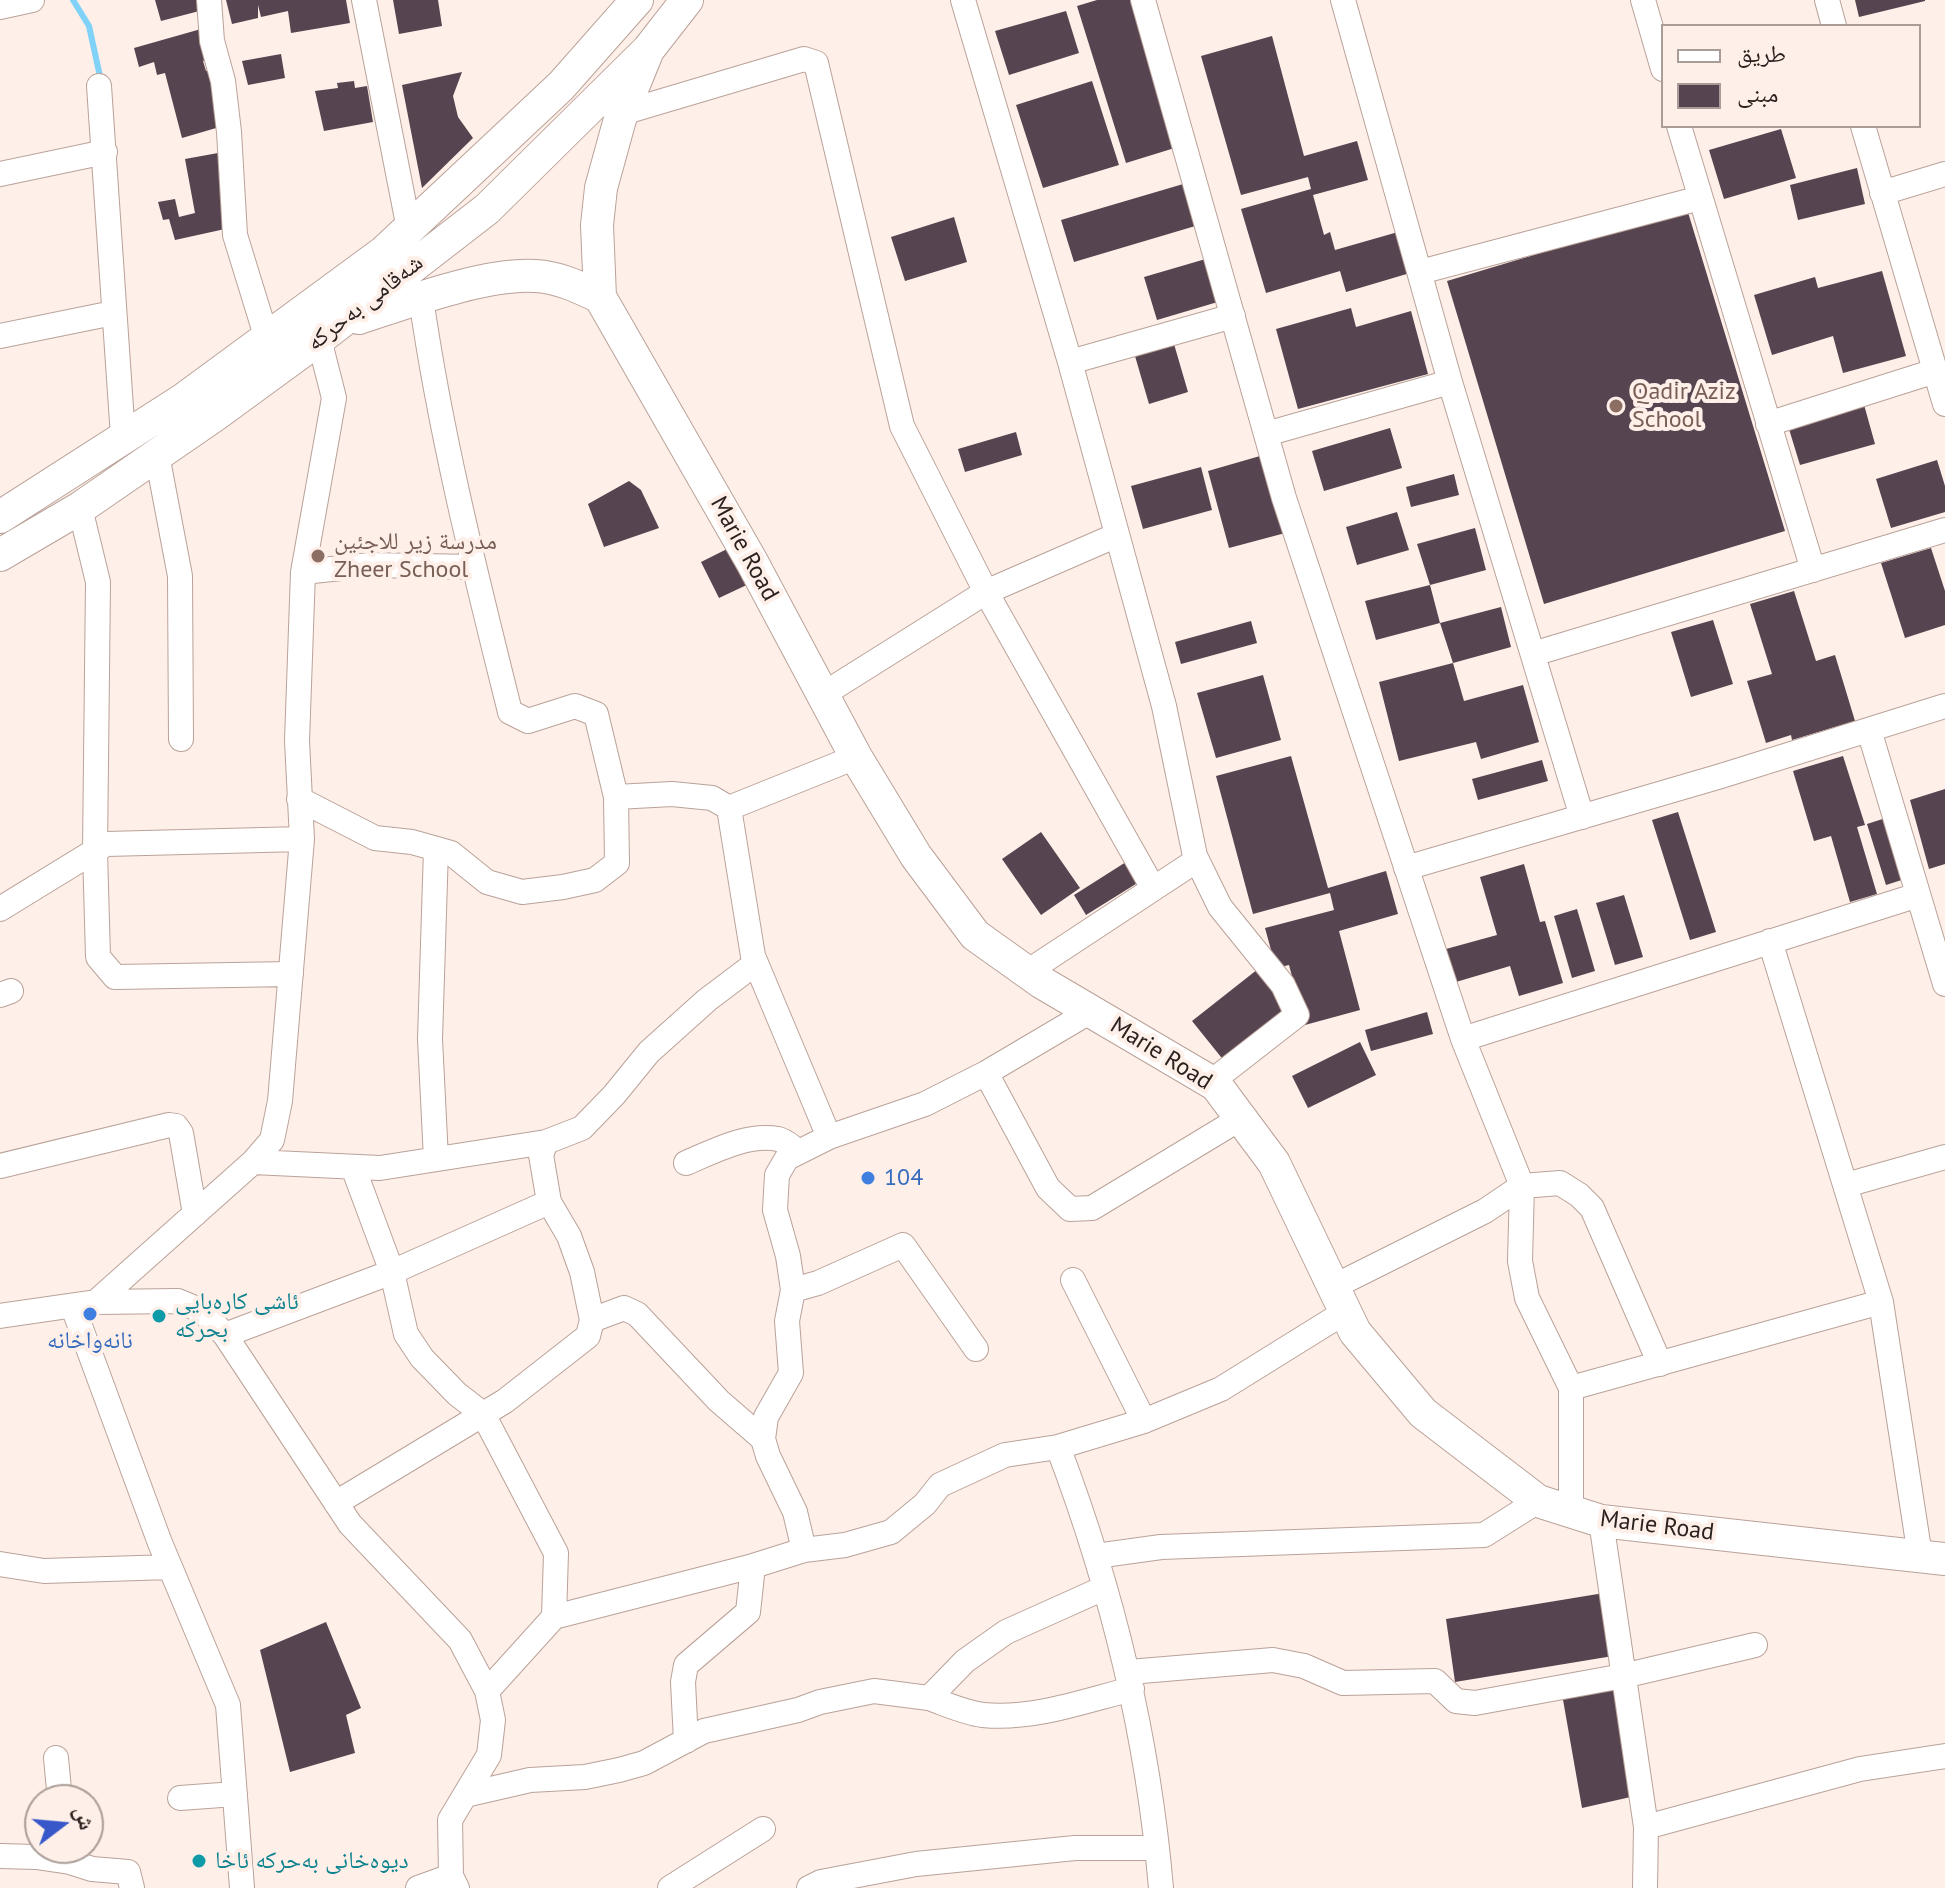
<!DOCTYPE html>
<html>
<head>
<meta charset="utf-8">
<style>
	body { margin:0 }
	#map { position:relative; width:1945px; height:1888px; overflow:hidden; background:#feefe9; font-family:"PT Sans","Noto Naskh Arabic",sans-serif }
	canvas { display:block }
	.legend { position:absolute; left:1661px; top:24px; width:260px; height:104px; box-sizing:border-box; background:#feefe9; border:2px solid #aa9d98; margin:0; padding:10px 14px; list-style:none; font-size:24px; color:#2b221f }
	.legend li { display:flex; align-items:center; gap:16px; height:40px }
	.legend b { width:40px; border:2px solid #aa9d98 }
	.north { position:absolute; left:24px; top:1784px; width:80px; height:80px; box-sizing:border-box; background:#feefe9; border:2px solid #aa9d98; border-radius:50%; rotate:74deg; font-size:22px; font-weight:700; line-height:32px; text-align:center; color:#2b221f }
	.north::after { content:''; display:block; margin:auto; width:28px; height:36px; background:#3858c9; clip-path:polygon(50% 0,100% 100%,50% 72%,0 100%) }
</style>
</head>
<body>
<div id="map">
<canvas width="1945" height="1888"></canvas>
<ul class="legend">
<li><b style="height:10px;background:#fff"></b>طريق</li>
<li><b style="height:22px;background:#564450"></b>مبنى</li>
</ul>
<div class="north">ش</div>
</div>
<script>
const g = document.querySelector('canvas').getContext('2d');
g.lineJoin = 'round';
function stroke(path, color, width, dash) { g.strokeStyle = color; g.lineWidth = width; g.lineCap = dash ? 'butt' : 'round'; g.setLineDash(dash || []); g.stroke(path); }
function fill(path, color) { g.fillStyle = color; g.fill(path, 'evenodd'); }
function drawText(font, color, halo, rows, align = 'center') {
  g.font = font + ' "PT Sans","Noto Naskh Arabic",sans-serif'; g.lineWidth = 8; g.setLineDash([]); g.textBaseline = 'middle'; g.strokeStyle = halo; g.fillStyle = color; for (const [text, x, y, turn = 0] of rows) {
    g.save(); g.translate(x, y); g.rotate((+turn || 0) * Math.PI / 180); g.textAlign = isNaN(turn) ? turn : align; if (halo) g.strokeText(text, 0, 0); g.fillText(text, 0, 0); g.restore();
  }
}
stroke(new Path2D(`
	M73,0l16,26 12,55`), '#80d2f8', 6);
fill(new Path2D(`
	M155,0h49l3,9 -46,12z
	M226,0h120l4,23 -59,10 -3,-22 -27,6 -3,-12v13l-26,6z
	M393,0h45l4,26 -43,8z
	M1097,0h39l45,146 -55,17 -49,-157z
	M1855,0h70v1l-66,16z
	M1066,11l13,42 -70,22 -14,-44z
	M201,29l8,30 -6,2 3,10 7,-2 10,57 -41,12 -17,-65 -8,2 -3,-13 -15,5 -5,-19z
	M1272,36l32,120 53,-15 11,39 -55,15 11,40 6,-3 5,18 63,-18 12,41 -64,19 -6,-21 -74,22 -25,-84 70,-20 -3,-12 -67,18 -40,-139z
	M281,54l4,24 -37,7 -6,-24z
	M462,72l-9,24 5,21 15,21 -51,50 -20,-103z
	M354,81l1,7 12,-2 6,36 -49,9 -9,-40 23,-3 -1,-5z
	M1092,81l27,84 -76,23 -27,-83z
	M1781,129l15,49 -72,21 -15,-49z
	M218,153l9,53 -6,1 4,22 -50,11 -6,-21 -6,1 -5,-18 17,-3 4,18 16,-4 -10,-54z
	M1857,168l8,36 -67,16 -8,-35z
	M1190,182l12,42 -128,38 -13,-42z
	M1687,209l98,322 -241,73 -97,-323z
	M954,217l13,45 -62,19 -14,-44z
	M1209,258l12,43 -64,19 -13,-43z
	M1882,271l24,85 -63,17 -10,-37 -61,19 -18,-60 61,-18 3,11z
	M1351,308l5,19 55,-16 17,63 -130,35 -22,-80z
	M1174,344l14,48 -39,12 -14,-48z
	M1861,394l14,50 -75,21 -15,-49z
	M1390,428l12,40 -78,23 -12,-40z
	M1016,432l6,23 -57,17 -7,-23z
	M1267,454l22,78 -60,16 -21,-77z
	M1937,460l8,26v26l-54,16 -15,-49z
	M1201,467l11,43 -69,19 -12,-43z
	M1454,474l5,21 -48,12 -5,-20z
	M629,481l12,9 18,38 -55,19 -16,-43z
	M1397,512l12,38 -52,15 -11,-38z
	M1475,528l11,42 -56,15 -13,-41z
	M735,545l18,37 -34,16 -18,-36z
	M1931,548l14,43v34l-40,13 -24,-75z
	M1430,585l10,38 61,-16 10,40 -58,16 -13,-40 -64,17 -11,-39z
	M1794,591l22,70 19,-6 20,66 -63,19 -1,-5 -25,8 -19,-62 25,-7 -22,-70z
	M1713,620l20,64 -42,13 -20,-65z
	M1251,621l6,22 -76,21 -6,-22z
	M1453,663l11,38 59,-16 16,57 -58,17 -5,-17 -77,19 -20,-79z
	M1263,675l18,65 -65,18 -19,-65z
	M1291,756l37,132 58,-17 12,43 -59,17 21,79 -55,15 -16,-60 -13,3 -11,-40 69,-18 -4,-17 -77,21 -37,-138z
	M1843,756l22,69 -8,2 20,67 -27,8 -19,-66 -17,5 -21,-70z
	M1542,760l6,21 -70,19 -6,-21z
	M1945,789v75l-16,5 -19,-69z
	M1678,812l38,120 -26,8 -38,-120z
	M1892,816l19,61 -25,8 -19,-61z
	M1041,832l39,56 -39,27 -39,-56z
	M1126,862l13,20 -53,33 -12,-20z
	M1524,864l16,58 5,-1 18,62 -44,13 -9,-30 -54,16 -10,-33 51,-14 -17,-58z
	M1624,895l19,62 -28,8 -19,-62z
	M1577,909l18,62 -23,7 -18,-62z
	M1258,969l32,40 -65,53 -33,-41z
	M1427,1012l6,22 -62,17 -6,-21z
	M1360,1042l16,33 -68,33 -16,-32z
	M1604,1593l9,63 -158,26 -9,-63z
	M326,1622l35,86 -15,7 9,38 -65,19 -30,-122z
	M1618,1683l17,113 -53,12 -20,-114z`), '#564450');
const minor = new Path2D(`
	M209,0l3,41 11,40 6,51 6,103 32,104
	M364,0l45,229
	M963,0l107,362 94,344 31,150 25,51 63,78 14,30 -86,67
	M1143,0l141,498 179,541 59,147 -2,75 7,37 44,90v124
	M1343,0l107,382 132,435
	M1643,0l20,69
	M1827,0l7,26
	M0,7l32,-7
	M99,86l24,351
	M622,113l182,-54 12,4 86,363 84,166 167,296
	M1679,126l134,444
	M1863,126l82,278
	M0,174l105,-22
	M1882,193l63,-19
	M1420,272l280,-74
	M0,336l113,-23
	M1070,362l163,-46
	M1768,424l167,-53
	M1266,434l184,-52
	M157,455l23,121 1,163
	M80,508l18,74 -3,269 3,106 17,20 176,-3
	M303,572l67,-7 104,2
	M1533,654l412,-124
	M822,695l164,-103 131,-57
	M1869,730l76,254
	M616,797l56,-3 40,4 17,10 127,-51
	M299,799l76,39 37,4 39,11 36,29 35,10 41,-5 32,-7 22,-17 -1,-66 -20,-83 -21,-8 -47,15 -18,-9c-34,-137 -69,-274 -89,-414
	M729,808l24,148 76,181
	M436,849l-6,190 6,120
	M1406,868l315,-92 224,-70
	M0,909l106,-65 196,-5
	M1770,941l111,361 39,254
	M1027,972l170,-112
	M0,995l11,-4
	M1463,1039l455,-144
	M986,1073l62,115 22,21 22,-1 149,-90
	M253,1162l127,6 166,-26
	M686,1163c26,-11 61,-30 92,-24 7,1 15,9 21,13
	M0,1166l169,-41 7,1 5,7 14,81
	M353,1167l39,105 14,62 16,24 35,36 26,20 73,139 -2,64
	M1846,1185l99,-28
	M1073,1280l71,141
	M1333,1287l152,-76 37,-25 38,-3 19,12 13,13 68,156
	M793,1290l25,-7 85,-38 73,104
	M96,1302l157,-140 19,-22 8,-39 22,-262 -5,-98 6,-169 31,-174 -15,-59
	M73,1307l87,236 68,162 14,183
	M0,1316l96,-14 82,-1 24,10 23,24 125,189 110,116 27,51 6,29 -4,35 -39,65 1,56 6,12
	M592,1320l32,-12 13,6 82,87 44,38
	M225,1335l167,-63 157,-70
	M1571,1388l310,-86
	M1058,1447c54,142 90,290 103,441
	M336,1503l169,-102 83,-65 4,-16 -10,-48 -13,-36 -20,-34 -8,-47 5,-13 36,-14 32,-33 35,-43 58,-52 49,-37
	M1601,1521l45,306 -1,61
	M804,1550l-9,-38 -27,-56 -5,-17 3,-22 25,-44 -4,-52 6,-31 -5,-34 -13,-46 2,-35 10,-17 42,-21 96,-33 61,-31 105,-62
	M1096,1556l65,-9 323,-12 54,-34
	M0,1564l44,7 126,-4
	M1129,1672l144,-12 31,6 39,17 92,-2 21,20 19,2 148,-27 132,-31
	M487,1691l67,-74 199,-51 51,-16 41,-5 46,-13 34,-28 15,-19 65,-30 53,-8 86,-26 77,-32 124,-77
	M929,1698c17,6 36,15 54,17 50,5 101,-14 149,-26
	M686,1741l-3,-59 3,-17 62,-53 5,-46
	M56,1758l4,42
	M465,1795l65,-15 55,-3 34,-7 25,-7 60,-32 94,-21 22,-8 54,-11 55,7 36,-37 41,-29 98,-44
	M180,1798l55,-4
	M1646,1827l214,-58 85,-13
	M67,1848l3,14 22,7 36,3 4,16
	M0,1856l36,1 34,5
	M418,1888l33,-12
	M670,1888l93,-59
	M809,1888l12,-6 95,-18 159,-16h82`);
const major = new Path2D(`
	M648,50l-28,69 -19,69 -4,37 3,72 152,265 104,195 60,99 59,79 66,47 175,103 58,78 81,169 68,81 115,88 63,20 344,38
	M359,318c49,-16 126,-45 176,-42 23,1 44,11 65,21
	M0,517l184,-118 200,-147 177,-166 76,-86
	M0,555l80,-47 135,-93 104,-76 168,-130 161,-159 39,-50`);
stroke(minor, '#baa299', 26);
stroke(major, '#baa299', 34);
stroke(minor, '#fff', 24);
stroke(major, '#fff', 32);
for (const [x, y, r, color] of [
	[1616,406,8,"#8d6e63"],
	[318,556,8,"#8d6e63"],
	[868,1178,8,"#3f7fe0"],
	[90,1314,8,"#3f7fe0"],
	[159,1316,8,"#0f9aa8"],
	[199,1861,8,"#0f9aa8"]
]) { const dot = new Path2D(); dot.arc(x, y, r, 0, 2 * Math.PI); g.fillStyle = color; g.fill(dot); stroke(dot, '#feefe9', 3); }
drawText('24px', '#2b221f', '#feefe9', [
	["شەقامی بەحرکە",365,303,-38],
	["Marie Road",744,549,61],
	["Marie Road",1161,1054,32],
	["Marie Road",1657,1526,7]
]);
drawText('24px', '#785e54', '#feefe9', [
	["Qadir Aziz",1632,392],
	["School",1632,420],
	["مدرسة زير للاجئين",334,542],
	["Zheer School",334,570]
], 'left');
drawText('24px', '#366cbe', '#feefe9', [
	["104",884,1178],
	["نانەواخانە",90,1341,"center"]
], 'left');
drawText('24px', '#0d838f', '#feefe9', [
	["ئاشی کارەبایی",175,1302],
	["بحرکە",175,1330],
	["دیوەخانی بەحرکە ئاخا",215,1861]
], 'left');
</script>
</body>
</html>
